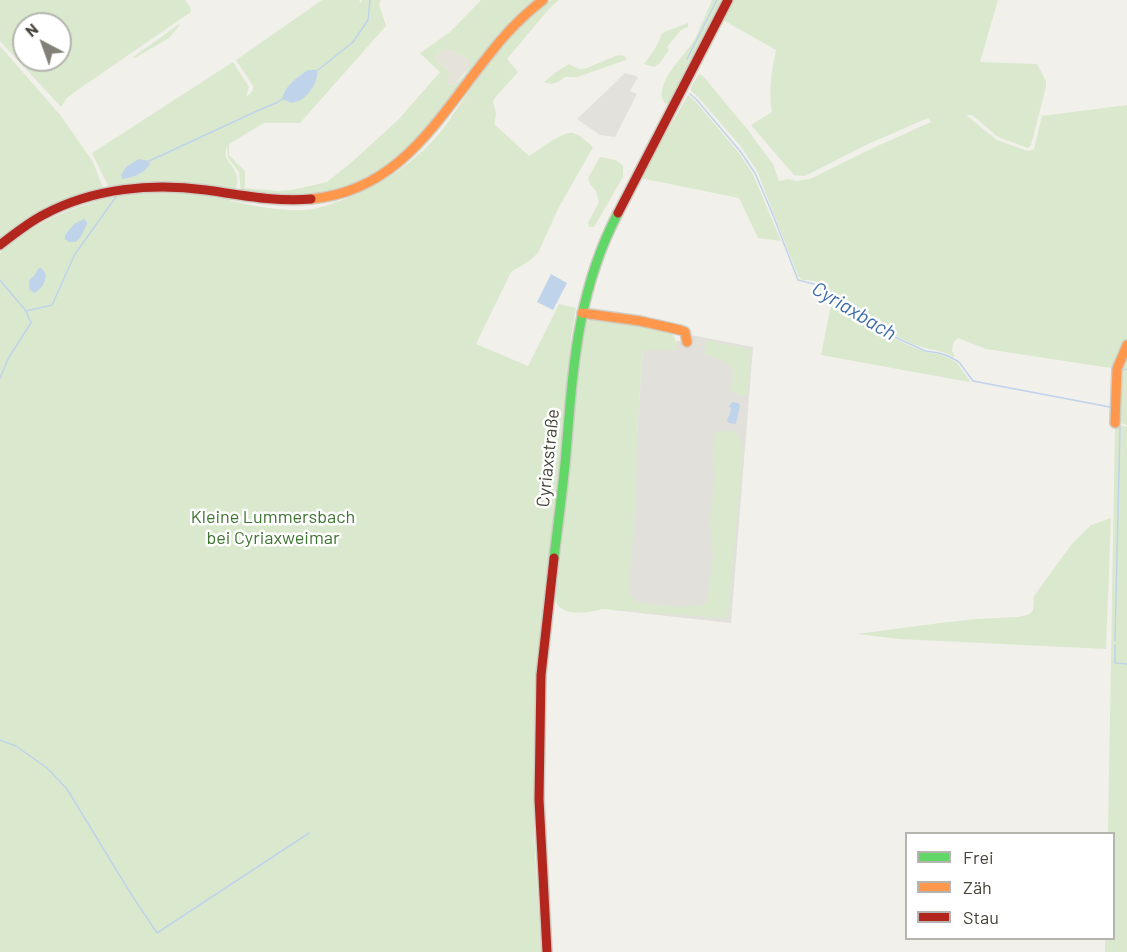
<!DOCTYPE html>
<html>
<head>
<meta charset="utf-8">
<style>
	body { margin:0 }
	#map { position:relative; width:1127px; height:952px; overflow:hidden; background:#f1f0eb; font-family:Barlow,sans-serif }
	canvas { display:block }
	.legend { position:absolute; left:905px; top:832px; width:210px; height:108px; box-sizing:border-box; background:#fff; border:2px solid #b5b4af; margin:0; padding:8px 10px; list-style:none; font-size:18px; color:#464338 }
	.legend li { display:flex; align-items:center; gap:12px; height:30px }
	.legend b { width:30px; border:2px solid #b5b4af }
	.north { position:absolute; left:12px; top:12px; width:60px; height:60px; box-sizing:border-box; background:#fff; border:2px solid #b5b4af; border-radius:50%; rotate:319deg; font-size:16px; font-weight:700; line-height:24px; text-align:center; color:#464338 }
	.north::after { content:''; display:block; margin:auto; width:21px; height:27px; background:#828077; clip-path:polygon(50% 0,100% 100%,50% 72%,0 100%) }
</style>
</head>
<body>
<div id="map">
<canvas width="1127" height="952"></canvas>
<ul class="legend">
<li><b style="height:8px;background:#63d668"></b>Frei</li>
<li><b style="height:8px;background:#ff974d"></b>Zäh</li>
<li><b style="height:8px;background:#b3261e"></b>Stau</li>
</ul>
<div class="north">N</div>
</div>
<script>
const g = document.querySelector('canvas').getContext('2d');
g.lineJoin = 'round';
function fill(path, color) { g.fillStyle = color; g.fill(path, 'evenodd'); }
function stroke(path, color, width, dash) { g.strokeStyle = color; g.lineWidth = width; g.lineCap = dash ? 'butt' : 'round'; g.setLineDash(dash || []); g.stroke(path); }
function drawText(font, color, halo, rows, align = 'center') {
  g.font = font + ' Barlow,sans-serif'; g.lineWidth = 5; g.setLineDash([]); g.textBaseline = 'middle'; g.strokeStyle = halo; g.fillStyle = color; for (const [text, x, y, turn = 0] of rows) {
    g.save(); g.translate(x, y); g.rotate((+turn || 0) * Math.PI / 180); g.textAlign = isNaN(turn) ? turn : align; if (halo) g.strokeText(text, 0, 0); g.fillText(text, 0, 0); g.restore();
  }
}
fill(new Path2D(`
	M442,49l6,1 13,5 8,5v8l-14,16 -3,1 -5,-2 2,-12 -12,-10 -1,-4z`), '#e4e2d9');
fill(new Path2D(`
	M691,335l62,12 -22,276 -118,-13 24,-178 6,-83 32,1 1,-9 14,1z`), '#e2e0db');
fill(new Path2D(`
	M0,0h185l5,7 1,5 -115,79 -10,8 -5,8 -61,-66zM24,24h36v36h-36z
	M322,0h37l2,3 1,-3h19l-2,4 7,22 -86,97h-36l-35,21v11l16,16v17l34,3 13,-1 35,-8 26,-21 46,-42 41,-47 -20,-19 30,-21 31,-32h57l-40,36 -11,12 -65,89 -27,24 -20,14 -45,18 -37,5 -52,-6 -2,-20 -11,-14 -1,-13c-6,18 8,18 10,32 1,9 -3,16 -6,24 24,5 48,10 73,9 15,-1 30,-7 43,-12 38,-16 70,-37 96,-69 12,-16 22,-33 33,-49 21,-29 47,-59 75,-80h8l-11,10 -41,49 11,13 -25,28c0,5 3,10 3,14 0,4 -2,6 -1,11l34,31c10,-6 34,-25 44,-23 8,2 14,9 20,14l-35,62 -20,44 -9,8 -18,11 -35,72 52,22 31,-62 17,4 -4,24 -13,142 -19,165 -5,62 -1,134 7,117h-541v-699c32,-30 73,-47 116,-57l-8,-10 -16,-33 141,-91 16,25 -3,9 4,-2 3,-4v-4l-17,-26zM442,49c9,1 19,6 27,11v8l-6,9 -8,7 -3,1 -4,-1 1,-13 -12,-10 -1,-4z
	M712,0h11l-52,102 -5,2c-4,-4 -5,-8 -4,-13 3,-20 26,-38 35,-56 5,-12 10,-24 15,-35z
	M733,0h265l-18,62 57,2 9,17v6l-15,58 -3,3 -30,-11 -26,-22h-4l-1,1 30,24 31,11 6,-2 8,-33 85,-11v320l-10,-3v-53l-131,-20 -28,-11 -5,5 -1,8 3,5 -2,1c-12,-8 -27,-7 -40,-13 -23,-10 -44,-23 -65,-36 -4,-3 -9,-5 -12,-8 -13,-12 -14,-21 -34,-20l-4,-4 -41,-105 -15,-23 -44,-51 -7,-6v-4l8,-13 4,2 44,53 26,35 6,17 10,-2 7,2 14,-2 63,-31 58,-26 -3,-4 -62,27 -61,31 -11,-1 -43,-50 21,-13c-4,-21 0,-41 4,-62l-53,-30z
	M688,23v4l-7,3 -14,17 2,3 -9,13 -6,4 -10,-3 12,-17 6,-14z
	M178,25h2l-11,13 -34,20 -2,-1z
	M0,46l61,70 32,46 10,26 -16,5 -52,23 -3,-1 -32,23z
	M618,55l7,1 1,4 -49,17h-12c-6,5 -13,9 -21,5l12,-10 13,-8 10,5 8,-1z
	M688,95l7,6 44,52 14,21 28,67 -23,-3 -19,-40 -99,-20z
	M600,157l16,3 7,6v11l-29,50h-5l-1,-4 11,-21 -3,-11 -6,-7 -2,-6z
	M831,305l18,11 61,30 15,6 14,2 8,3 10,6 13,18 -1,1 -148,-27z
	M591,319l29,4 6,-1c12,2 40,3 47,13 3,5 3,9 3,15h-33l-6,83 -1,66 -7,84 1,11 6,8c22,3 47,7 69,3l3,-7 5,-43 -3,-34 5,-45 -2,-18 2,-26c20,-4 26,1 28,21l-15,161 -2,3 -8,1 -116,-9c-14,5 -46,8 -47,-12l7,-54 17,-185 8,-37z
	M707,340l42,9 2,1 -3,42 -3,4c-7,0 -13,-3 -15,-10 14,-20 -12,-27 -26,-32z
	M1115,423l12,4v525h-22v-13l9,-1v-104l-6,-1z
	M1111,518l-5,131 -207,-10 -42,-5 83,-11 36,-4 42,-2 12,-3 3,-4 1,-14 37,-51 20,-20z`), '#dae9cd');
fill(new Path2D(`
	M625,73l13,4 -8,14 7,3 -22,43 -15,-2 -23,-16z`), '#e2e1dc');
fill(new Path2D(`
	M308,70h9c2,10 -7,24 -16,30 -3,1 -6,2 -9,3l-10,-4c3,-14 15,-21 26,-29z
	M139,159l9,2 2,3c-6,10 -16,13 -28,15l-1,-4 5,-8z
	M84,219l3,3v2l-7,14 -4,4h-7l-4,-3v-4l9,-11z
	M41,268c10,7 2,21 -7,25l-5,-4v-9l5,-4 4,-7z
	M551,274l16,9 -14,27 -16,-8z
	M732,402l6,1 2,2 -4,19 -7,-1 -2,-3 3,-6 1,-6 -2,-1z`), '#bfd3ea');
stroke(new Path2D(`
	M687,59l30,-59
	M318,70l35,-28 15,-22 2,-20
	M690,94l6,5 44,52 15,22 18,42 25,65 16,4 12,8 10,12 59,33 30,14 14,2 9,3 11,6 14,19 137,26
	M147,162l110,-51 21,-9 6,-4
	M0,280l26,31
	M1123,370l4,-1
	M0,378l9,-21 22,-34 -5,-12 26,-6 23,-51 43,-60
	M1115,641l5,-214
	M1115,645v18l12,1
	M0,740l16,6 31,22 20,21 64,105 26,39 152,-100`), '#bfd3ea', 1.5);
const fast = new Path2D(`
	M554,558c4,-35 9,-70 12,-105 7,-85 11,-162 52,-240`);
const slow = new Path2D(`
	M311,199c89,-8 127,-81 177,-143 16,-21 34,-40 55,-56
	M582,313l58,8 40,9 5,2 2,10
	M1115,423l2,-54 10,-24`);
const jam = new Path2D(`
	M618,213l110,-213
	M0,245c14,-11 29,-23 45,-31 49,-26 107,-31 161,-24 35,5 69,12 105,9
	M547,952l-8,-153 2,-124 13,-117`);
stroke(fast, '#cfcdc3', 12);
stroke(slow, '#cfcdc3', 12);
stroke(jam, '#cfcdc3', 12);
stroke(fast, '#63d668', 9);
stroke(slow, '#ff974d', 9);
stroke(jam, '#b3261e', 9);
drawText('18px', '#464338', '#fff', [
	["Cyriaxstraße",548,458,-84]
]);
drawText('18px', '#3f7330', '#fff', [
	["Kleine Lummersbach",273,517],
	["bei Cyriaxweimar",273,538]
]);
drawText('italic 20px', '#3a6aa9', '#fff', [
	["Cyriaxbach",854,311,31]
]);
</script>
</body>
</html>
